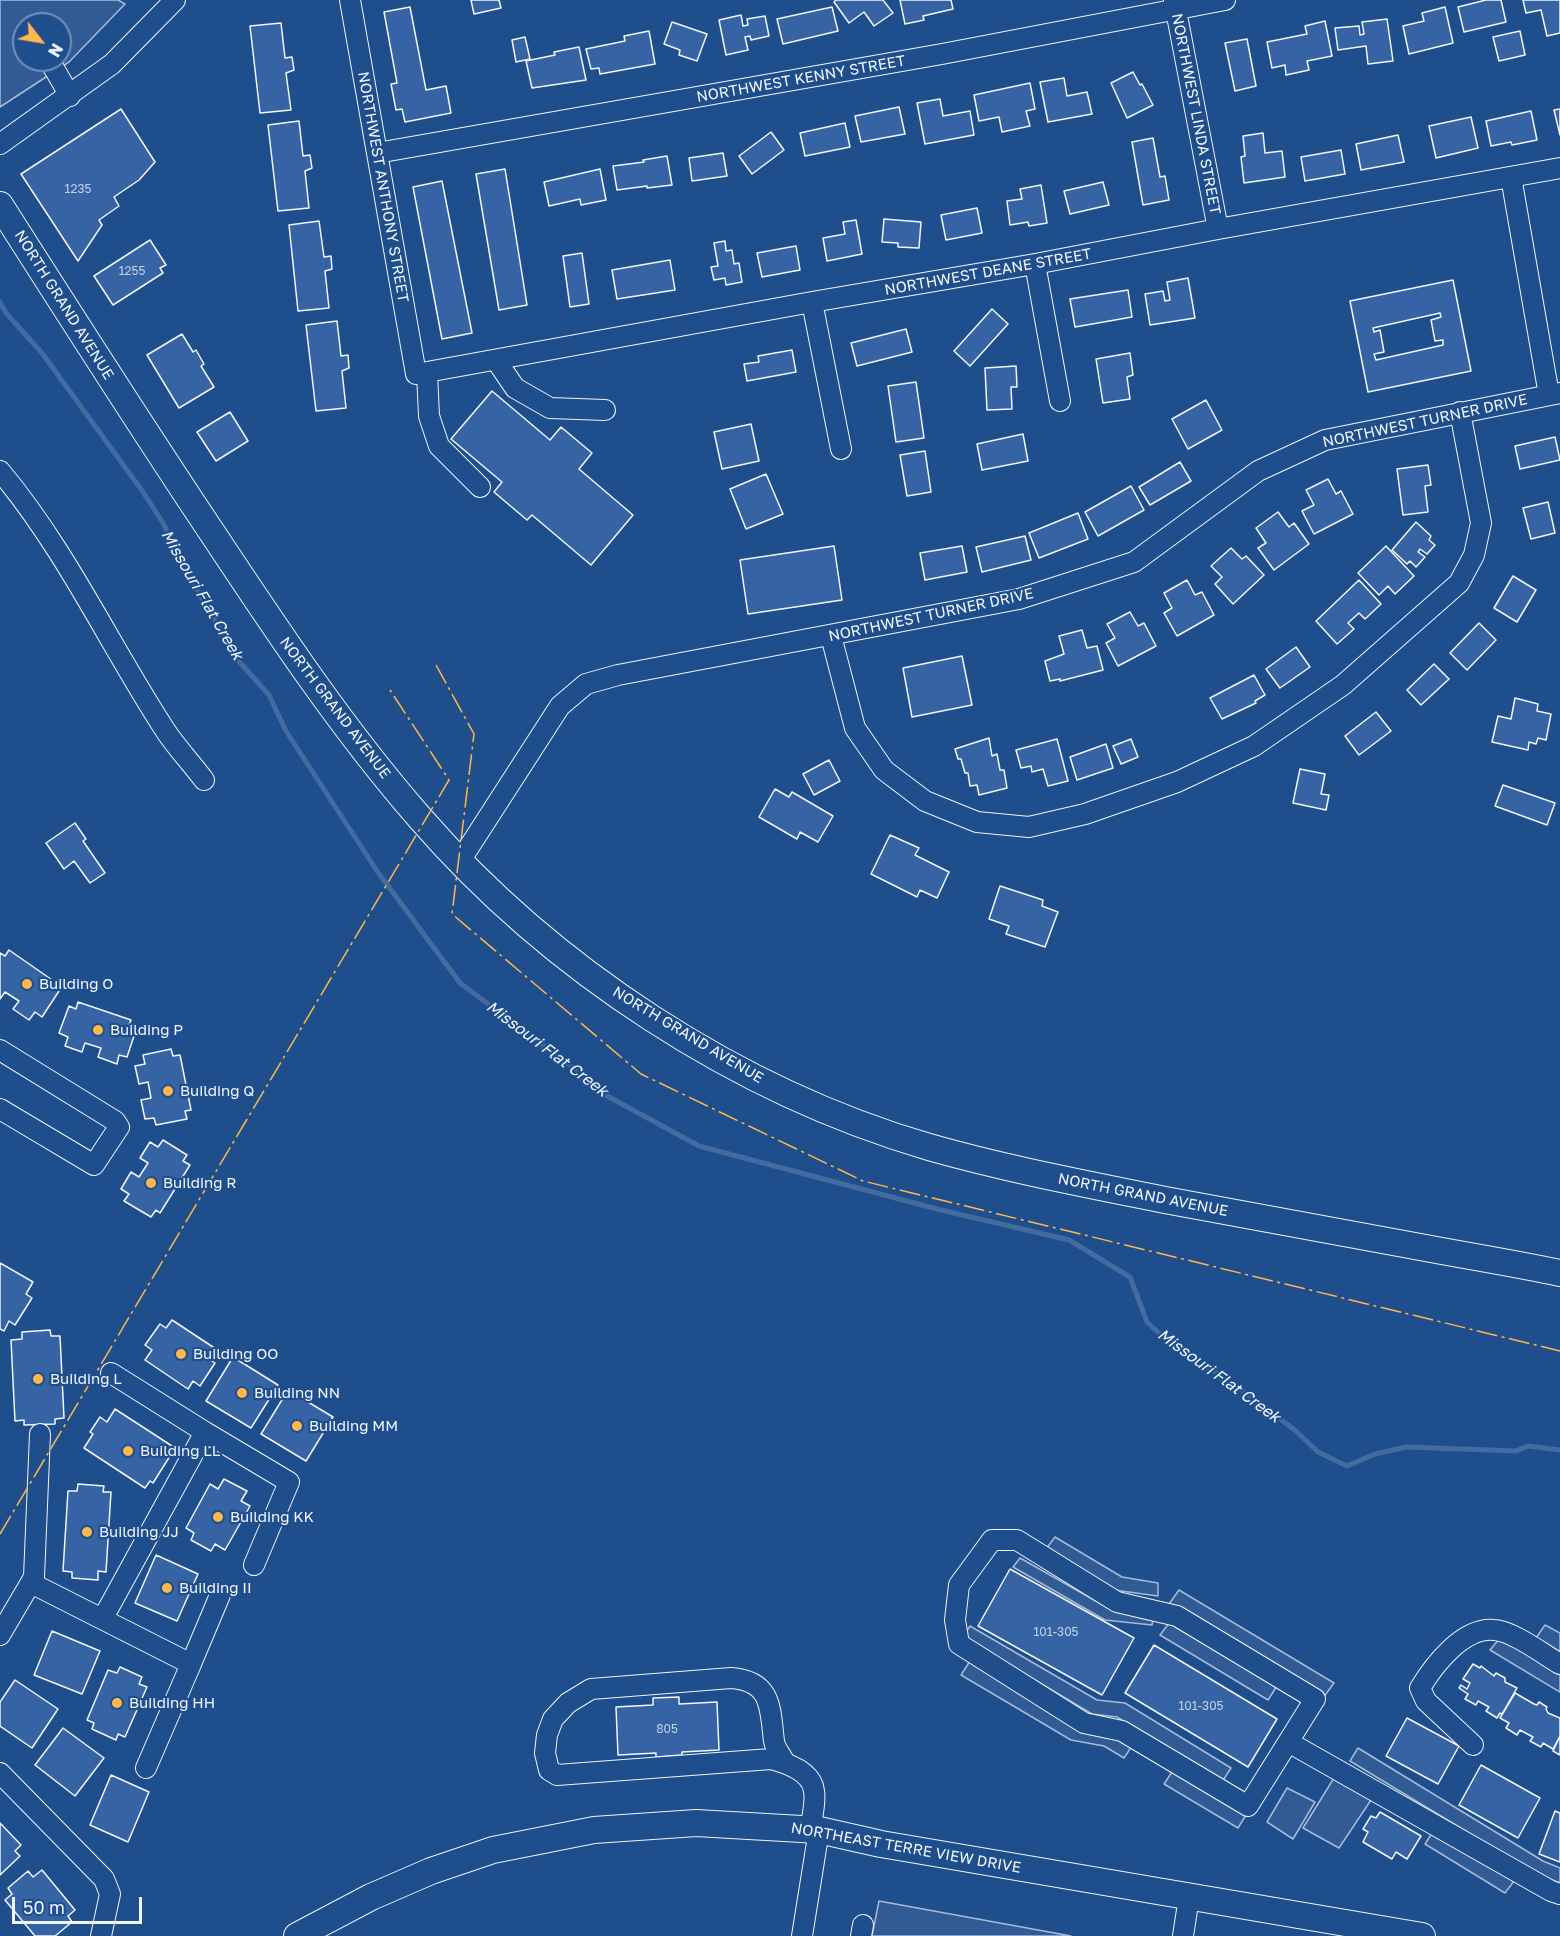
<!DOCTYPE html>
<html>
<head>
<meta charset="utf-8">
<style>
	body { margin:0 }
	#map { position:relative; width:1560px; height:1936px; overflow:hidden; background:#1f4e8c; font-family:"Golos Text",sans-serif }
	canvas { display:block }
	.north { position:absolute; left:12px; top:12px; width:60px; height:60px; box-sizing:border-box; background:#1f4e8c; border:2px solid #7391ba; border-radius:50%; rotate:121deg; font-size:16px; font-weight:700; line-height:24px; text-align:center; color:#f2f6ff }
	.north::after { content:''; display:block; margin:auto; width:21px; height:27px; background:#ffb74d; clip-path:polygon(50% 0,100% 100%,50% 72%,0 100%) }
	.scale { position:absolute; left:12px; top:1897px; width:130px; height:27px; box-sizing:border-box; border:3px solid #f2f6ff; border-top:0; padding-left:8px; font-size:18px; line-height:21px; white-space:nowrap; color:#f2f6ff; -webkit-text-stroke:4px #1f4e8c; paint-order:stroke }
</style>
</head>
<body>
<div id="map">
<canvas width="1560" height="1936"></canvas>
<div class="north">N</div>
<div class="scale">50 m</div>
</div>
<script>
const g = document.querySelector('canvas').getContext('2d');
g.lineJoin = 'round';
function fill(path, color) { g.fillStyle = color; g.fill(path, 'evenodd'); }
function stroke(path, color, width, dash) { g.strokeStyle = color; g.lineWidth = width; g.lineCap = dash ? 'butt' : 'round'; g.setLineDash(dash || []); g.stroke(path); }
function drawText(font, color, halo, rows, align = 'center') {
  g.font = font + ' "Golos Text",sans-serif'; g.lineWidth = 4.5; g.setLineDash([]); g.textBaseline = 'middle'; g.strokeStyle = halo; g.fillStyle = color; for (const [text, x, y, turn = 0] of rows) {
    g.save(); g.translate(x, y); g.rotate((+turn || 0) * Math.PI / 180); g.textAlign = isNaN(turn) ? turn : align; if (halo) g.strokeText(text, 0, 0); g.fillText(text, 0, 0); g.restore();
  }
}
const built = new Path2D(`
	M0,0h118l7,4 -56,58 -69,45zM24,24h36v36h-36z
	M1055,1537l67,40 36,6v13l-44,-6 -68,-41z
	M1020,1558l90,51 44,5 -2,11 -47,-5 -92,-53z
	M1179,1590l155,93 -11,15 -154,-94z
	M1169,1623l108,63 -9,14 -108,-65z
	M1545,1625l15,8v19l-24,-14z
	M970,1626l127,74 28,3 106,65 -9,14 -105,-65 -25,-3 -129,-77z
	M1500,1638l60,36v18l-70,-42z
	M970,1661l142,73 20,12 -8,12 -20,-12 -33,-6 -110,-65z
	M1358,1748l185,113 17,7v15l-25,-10 -185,-112z
	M1172,1772l74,43 -8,13 -74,-44z
	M1334,1778l37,22 -32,48 -36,-20z
	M1287,1788l28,14 -22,37 -26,-17z
	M1432,1833l82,48 -9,12 -80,-49z
	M879,1901l192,35h-199z`);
fill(built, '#305b95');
stroke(built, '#a8bbd7', 1.5);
stroke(new Path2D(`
	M0,302l6,11 36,40 101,139 20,31 19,40 55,96 32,36 17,36 91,140 83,112 111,83 11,13 16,12 101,55 238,63 132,31 61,37 17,45 16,15 56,38 7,10 16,5 54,41 22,21 29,14 28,-12 31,-7 110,4 12,-5 32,4`), '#446ba0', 5);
const building = new Path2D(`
	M471,0h28l2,8 -27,6z
	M836,0h47l10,13 -19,13 -10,-14 -15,11 -15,-21z
	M900,0h51l2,9 -30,7 1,4 -19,4z
	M1486,0h15l5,22 -42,10 -6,-25z
	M1523,0h37v33l-13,3 -6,-26 -15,3z
	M410,7l16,83 20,-4 5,27 -46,9 -3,-13 -6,1 -5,-26 6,-1 -13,-71z
	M832,7l6,24 -55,13 -6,-25z
	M1445,7l8,36 -44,11 -6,-28 21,-5 -2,-8z
	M741,15l2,11 5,-1 -1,-6 18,-3 4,20 -18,4 -1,-4 -5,1 3,13 -22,5 -7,-35z
	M1387,19l6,42 -25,3 -2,-18 -28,4 -3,-22 24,-2 1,9 4,-1 -2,-12z
	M1325,21l7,35 -25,5 2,9 -23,5 -1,-10 -13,3 -5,-26 40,-8 -2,-8z
	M672,22l35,12 -10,27 -18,-6 1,-5 -16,-6z
	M281,23l4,35 7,-1 2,13 -8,3 5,37 -31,3 -10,-87z
	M649,31l6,33 -55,10 -1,-6 -8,1 -5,-20 39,-8 -1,-5z
	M1520,31l5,24 -26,6 -6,-24z
	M525,37l5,22 -14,3 -4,-22z
	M1247,39l9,47 -21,5 -10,-48z
	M579,47l7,33 -54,8 -6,-27 29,-6 -1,-3z
	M1133,72l7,13 2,-1 11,21 -26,13 -16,-35z
	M1064,78l3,18 20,-4 5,22 -44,8 -8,-40z
	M1030,83l5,26 -9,2 4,15 -28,6 -3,-15 -20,4 -5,-26z
	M940,99l3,17 27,-5 4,24 -49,9 -8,-41z
	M899,107l6,27 -44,8 -6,-26z
	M121,109l34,53 -16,18 -25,17 5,9 -20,14 3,5 -24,36 -57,-87z
	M1560,109v26l-6,-25z
	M1531,111l6,29 -25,5 -1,-3 -20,4 -5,-25z
	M1471,117l7,31 -42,10 -7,-32z
	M299,121l4,35 7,-1 2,13 -7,3 4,37 -31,3 -10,-86z
	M845,123l5,24 -45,9 -5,-23z
	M771,132l13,18 -32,24 -13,-18z
	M1263,133l2,20 17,-2 3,26 -41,6 -3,-26 4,-1 -2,-20z
	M1398,135l6,27 -43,8 -5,-26z
	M1153,138l7,39 5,-1 4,24 -26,5 -11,-63z
	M1341,150l4,24 -40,7 -4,-24z
	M723,153l4,23 -35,5 -3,-23z
	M667,156l5,29 -25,3v-2l-30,4 -4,-24 31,-4 -1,-2z
	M505,169l22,136 -28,5 -23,-136z
	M600,169l6,31 -25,5 -1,-6 -31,7 -5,-24z
	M442,181l30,152 -30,6 -29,-152z
	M1103,182l6,23 -39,9 -6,-23z
	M1041,185l6,38 -18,3 -1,-4 -18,3 -3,-24 15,-2 -2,-10z
	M977,208l5,25 -36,7 -5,-25z
	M884,219l37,3 -2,26 -21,-1v-4l-16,-1z
	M856,220l6,34 -35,7 -4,-23 22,-4 -2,-12z
	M319,221l5,36 7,-1 1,13 -7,2 4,37 -31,3 -9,-86z
	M150,240l16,25 -6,3 3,5 -50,32 -19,-29z
	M725,241l1,10 6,-1 2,14 5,-1 3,19 -16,3 -1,-7 -11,2 -3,-13 7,-1 -4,-23z
	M796,246l4,24 -38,7 -5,-24z
	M582,253l7,51 -19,3 -7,-51z
	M670,260l5,30 -58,9 -5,-29z
	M1188,278l7,40 -45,7 -5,-31 18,-3 2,10 5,-1 -3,-18z
	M1453,280l18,91 -103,21 -18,-91zM1440,313l1,4 -10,3 4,21 8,-1v5l-67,15 -2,-6 10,-2 -4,-22 -6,2 -1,-4z
	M1128,290l4,27 -57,10 -5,-28z
	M992,309l16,15 -38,42 -16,-15z
	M337,321l4,35 7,-1 1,13 -7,3 4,37 -30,3 -10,-86z
	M906,329l6,23 -55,14 -6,-23z
	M182,334l11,18 3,-2 8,14 -3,2 13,21 -35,21 -32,-53z
	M792,350l4,22 -49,9 -3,-17 15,-2 -1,-6z
	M1130,353l3,22 -6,2 3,22 -27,4 -7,-44z
	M1016,366l1,21h-6l1,22 -25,1 -2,-42z
	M916,382l8,56 -28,4 -8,-56z
	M492,391l58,49 11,-13 31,26 -13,16 54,46 -42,50 -59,-50 -5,5 -33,-28 8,-10 -51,-43z
	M1206,400l16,30 -34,19 -16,-30z
	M230,412l18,29 -32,20 -19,-29z
	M751,424l8,37 -37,8 -8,-37z
	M1023,434l5,27 -46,9 -5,-26z
	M1555,437l5,23 -40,9 -5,-23z
	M925,451l6,41 -24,4 -7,-41z
	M1180,462l11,19 -41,24 -11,-18z
	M1428,465l3,20 -6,1 3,26 -25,3 -6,-46z
	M766,474l17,40 -37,15 -16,-40z
	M1328,479l8,15 5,-3 12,23 -39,20 -12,-23 12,-6 -8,-15z
	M1131,486l13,24 -46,26 -13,-24z
	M1548,502l7,31 -24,6 -8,-31z
	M1278,512l11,15 5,-4 15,21 -35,26 -16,-22 8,-5 -10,-15z
	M1078,513l10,26 -49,19 -10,-25z
	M1416,522l15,14 -2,4 6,5 -8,9 -7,-5 -2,3 7,5 -9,10 -6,-6 -3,3 -15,-14z
	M1025,536l6,24 -49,12 -6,-25z
	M834,546l8,54 -94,14 -8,-54z
	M962,546l5,26 -42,8 -5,-27z
	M1386,546l28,30 -19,18 -7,-8 -9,9 -21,-22z
	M1231,548l11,11 4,-3 18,19 -31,29 -18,-20 7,-7 -11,-11z
	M1513,576l23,14 -19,32 -23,-14z
	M1187,580l8,15 7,-3 12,23 -37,21 -13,-23 8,-5 -8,-15z
	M1359,580l22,24 -16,15 -6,-6 -11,10 6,6 -17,15 -21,-23z
	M1130,612l8,14 6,-3 12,23 -38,20 -12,-23 9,-5 -8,-14z
	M1479,623l17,17 -29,30 -17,-17z
	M1082,630l5,18 10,-2 6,24 -43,11v-2l-10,2 -5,-20 19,-7 -5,-18z
	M1296,647l14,20 -30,21 -14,-19z
	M962,656l10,49 -60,12 -9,-49z
	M1434,664l15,15 -28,26 -14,-15z
	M1254,675l11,20 -10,6 1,2 -34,16 -12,-21z
	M1515,698l23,6 -1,7 14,3 -5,26 -8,-2 -2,6 -7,-2 -1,8 -36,-8 6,-26 13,3z
	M1376,712l15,19 -32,24 -14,-19z
	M989,738l3,18 5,-2 3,16h4l3,18 -28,7 -2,-10 -7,1 -2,-13h-3l-4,-14h-3l-3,-10z
	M1057,739l11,42 -20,5 -5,-17 -11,3 -1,-6 -10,2 -5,-18z
	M1131,739l7,18 -17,7 -8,-18z
	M1106,744l7,24 -36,12 -7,-23z
	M829,760l11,21 -26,14 -11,-21z
	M1300,769l25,5 -4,20 8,1 -3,15 -33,-7z
	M1503,785l52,18 -8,22 -52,-19z
	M775,789l14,8 3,-5 41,24 -15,26 -18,-10 -3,7 -38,-22z
	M75,823l11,16 -3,2 22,32 -15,10 -16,-22 -10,8 -18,-26z
	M890,835l29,13 -4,7 34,17 -12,26 -17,-8 -3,7 -46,-23z
	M1000,886l43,14 -1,6 16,6 -13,35 -39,-13 3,-8 -20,-7z
	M9,950l46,32 -3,4 7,5 -17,26 -7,-5 -6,8 -16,-11 6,-8 -14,-9 -5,7v-46l5,3z
	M78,1002l53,18 -2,5 8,2 -10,30 -8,-2 -2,9 -19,-7 3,-9 -16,-5 -3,9 -17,-6 3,-9 -9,-4 10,-27 7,3z
	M171,1049l2,7 7,-1 11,55 -6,1 2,8 -31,6 -2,-7 -9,1 -4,-19 10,-2 -3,-16 -9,2 -4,-18 10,-2 -2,-9z
	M163,1140l24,15 -4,6 7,4 -30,48 -4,-3 -5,7 -27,-16 5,-7 -8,-5 10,-17 8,5 9,-14 -8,-5 10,-16 8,5z
	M0,1263l33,19 -7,12 6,4 -17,27 -6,-4 -5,10 -4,-2z
	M172,1320l44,29 -7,10 6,4 -15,23 -7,-5 -5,8 -43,-29 7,-10 -7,-5 15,-21 6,4z
	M50,1330l1,6h9l4,82 -9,1v5l-31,1v-5l-9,1 -4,-81 11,-1v-7z
	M233,1357l45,28 -27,43 -45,-27z
	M288,1390l45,27 -27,44 -45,-27z
	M115,1409l57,37 -6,8 4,2 -17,27 -3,-2 -5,7 -61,-40 9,-14 -3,-2 10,-15 7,5z
	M224,1479l23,12 -6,10 9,5 -25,44 -10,-6 -4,7 -20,-11 3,-7 -8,-5 24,-44 8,5z
	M78,1484l26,2 -1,6h8l-5,80 -8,-1v9l-26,-2v-6l-9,-1 5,-80h9z
	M156,1555l42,19 -21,47 -42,-18z
	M1010,1569l124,69 -32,57 -124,-69z
	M52,1631l48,20 -18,43 -48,-19z
	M1154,1645l123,74 -29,48 -123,-74z
	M1473,1664l7,4 1,-2 13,10 2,-3 9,5v4l12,6 -15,26 -2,-1 -3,5 -11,-7 3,-4 -11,-6 -2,4 -11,-6 3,-5 -9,-6 2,-3 6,4 3,-6 -7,-4z
	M120,1667l22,10 -3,7 8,3 -22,50 -7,-3 -2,6 -24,-11 2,-6 -7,-3 21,-50 9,3z
	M15,1680l43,29 -26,39 -32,-22v-24z
	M1515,1693l19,11 3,1 2,-3 8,5 -1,2 2,4 12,5v18l-7,13 -10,-6 -2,4 -11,-6 3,-4 -13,-7 -3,5 -11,-7 3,-5 -9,-5z
	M679,1697v7l38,-2 2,48 -37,2v3l-26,2v-4l-38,2 -2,-48 37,-2v-7z
	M1407,1718l52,28 -21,38 -52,-28z
	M63,1728l41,30 -29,38 -40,-31z
	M1560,1736v19l-7,-4z
	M1481,1765l59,33 -22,40 -59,-33z
	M111,1775l38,17 -21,50 -38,-17z
	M1555,1811l5,2v49l-21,-8z
	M1380,1812l41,24 -14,23 -11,-7 -4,7 -29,-17 5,-10 -5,-3 8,-13 5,2z
	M0,1823l21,22 -6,6 5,5 -20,19z
	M42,1870l33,40 -7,6 4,6 -17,14h-20l-30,-36 7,-6 -4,-6 20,-17 5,6z`);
fill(building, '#3563a3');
stroke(building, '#f2f6ff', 1.5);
const minor = new Path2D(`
	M350,0l66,374 396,-72 223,-38 183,-35 342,-61
	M1174,0l44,229
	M52,65l18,31
	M0,144l112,-80 63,-64
	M377,153l565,-99 283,-54
	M1511,177l38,218
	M1035,264l25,137
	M812,302l29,147
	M496,360l19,28 35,20 55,2
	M427,373l2,43 10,30 41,41
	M0,471c67,80 110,175 167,262 11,16 25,31 37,47
	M831,636l24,92 29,42 41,31 52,21 52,5 56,-13 92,-32 77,-36 89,-61 116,-102 15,-28 7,-32 -21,-111
	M460,861l100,-155 26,-22 32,-9 401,-76 115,-37 124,-91 67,-31 235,-47
	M0,1050l115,71 4,6 -25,38 -94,-56
	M205,1432l84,50 -35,83
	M992,1540h25l100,62 60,14 138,83 -67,107 -126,-75 -38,-8 -125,-79 -4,-24 4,-35z
	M31,1583l160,81 29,-69
	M103,1618l102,-186 -94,-59
	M0,1635l34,-58 6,-143
	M1290,1743l261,148 9,3
	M1473,1745l-47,-44 -6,-13c14,-23 43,-61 74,-58 19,1 49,24 66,34
	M785,1763c-3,-7 -10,-14 -11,-22 -4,-31 -1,-60 -43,-63l-140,11 -23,14 -15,16 -6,16 -2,18 4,17 8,5 214,-16c16,4 41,13 43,32 2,12 -2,27 -4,38
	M146,1768l45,-104
	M0,1773l104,106 6,15 -9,42
	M802,1936l17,-106
	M861,1936l2,-11
	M1183,1936l6,-39`);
const major = new Path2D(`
	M0,205c70,110 140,220 213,329 65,98 130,196 207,284 131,151 317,273 509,329 77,22 157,37 236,53 88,17 177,33 266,49 43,8 86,15 129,24
	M297,1936l74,-39 60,-26 62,-21 101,-20 102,-7 123,7 62,14 541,92`);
stroke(minor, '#f2f6ff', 22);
stroke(major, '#f2f6ff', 28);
stroke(minor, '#1f4e8c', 20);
stroke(major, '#1f4e8c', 26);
stroke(new Path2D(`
	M436,665l38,69 -22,180 189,160 222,107 697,170
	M0,1534l449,-754 -59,-90`), '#ffb74d', 1.5, [21, 4.5, 3, 4.5]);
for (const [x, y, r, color] of [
	[27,984,6,"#ffb74d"],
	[98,1030,6,"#ffb74d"],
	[168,1091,6,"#ffb74d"],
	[151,1183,6,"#ffb74d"],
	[181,1354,6,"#ffb74d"],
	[38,1379,6,"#ffb74d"],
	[242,1393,6,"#ffb74d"],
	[297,1426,6,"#ffb74d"],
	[128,1451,6,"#ffb74d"],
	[218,1517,6,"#ffb74d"],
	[87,1532,6,"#ffb74d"],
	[167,1588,6,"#ffb74d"],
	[117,1703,6,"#ffb74d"]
]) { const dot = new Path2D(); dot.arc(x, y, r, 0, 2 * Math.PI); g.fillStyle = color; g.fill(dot); stroke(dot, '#1f4e8c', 2); }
drawText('12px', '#c3d1e8', null, [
	["1235",78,189],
	["1255",132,271],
	["101-305",1056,1632],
	["101-305",1201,1706],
	["805",667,1729]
]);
drawText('15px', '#f2f6ff', '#1f4e8c', [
	["NORTHWEST KENNY STREET",801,79,-10],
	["NORTHWEST LINDA STREET",1196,114,79],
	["NORTHWEST ANTHONY STREET",383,187,80],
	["NORTHWEST DEANE STREET",988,272,-10],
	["NORTH GRAND AVENUE",64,305,58],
	["NORTHWEST TURNER DRIVE",1425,421,-12],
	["NORTHWEST TURNER DRIVE",931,615,-12],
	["NORTH GRAND AVENUE",335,708,53],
	["NORTH GRAND AVENUE",688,1035,31],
	["NORTH GRAND AVENUE",1143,1195,11],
	["NORTHEAST TERRE VIEW DRIVE",906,1848,10]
]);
drawText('15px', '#f2f6ff', '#1f4e8c', [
	["Building O",39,984],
	["Building P",110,1030],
	["Building Q",180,1091],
	["Building R",163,1183],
	["Building OO",193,1354],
	["Building L",50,1379],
	["Building NN",254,1393],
	["Building MM",309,1426],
	["Building LL",140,1451],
	["Building KK",230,1517],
	["Building JJ",99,1532],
	["Building II",179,1588],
	["Building HH",129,1703]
], 'left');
drawText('italic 16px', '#f2f6ff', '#1f4e8c', [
	["Missouri Flat Creek",202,595,60],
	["Missouri Flat Creek",547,1049,37],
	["Missouri Flat Creek",1219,1376,36]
]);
</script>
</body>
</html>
